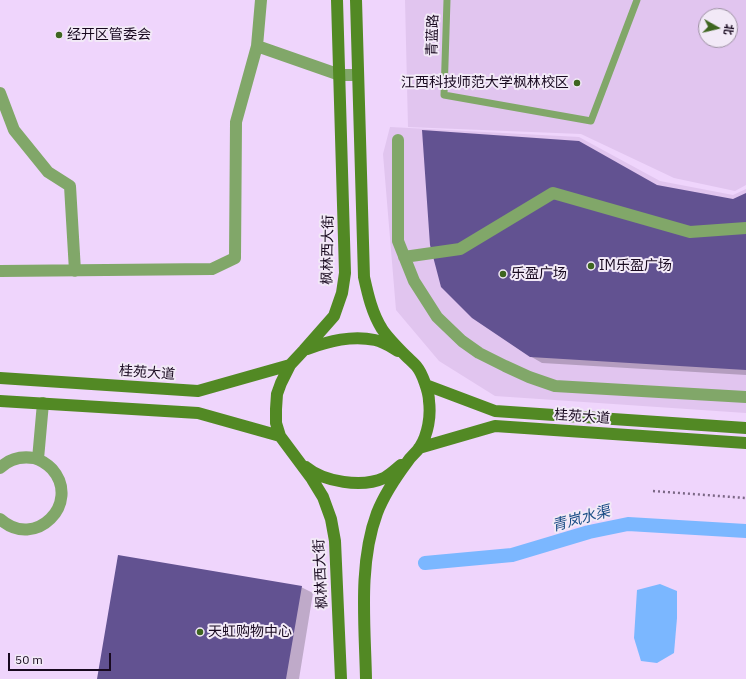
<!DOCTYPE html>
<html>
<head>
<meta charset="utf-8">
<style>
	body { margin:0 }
	#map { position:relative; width:746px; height:679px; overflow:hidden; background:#efd5fc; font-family:"IBM Plex Sans","Noto Sans SC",sans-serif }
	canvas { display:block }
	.north { position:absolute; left:698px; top:8px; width:40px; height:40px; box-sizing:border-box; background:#f2e9f7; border:1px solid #9b8fa1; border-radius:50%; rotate:98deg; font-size:11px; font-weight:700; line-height:16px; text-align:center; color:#18091f }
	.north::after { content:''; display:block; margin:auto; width:14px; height:18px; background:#3e6520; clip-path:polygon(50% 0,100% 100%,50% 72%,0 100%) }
	.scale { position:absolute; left:8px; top:653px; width:103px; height:18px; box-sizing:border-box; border:2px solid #18091f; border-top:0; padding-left:5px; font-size:12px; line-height:14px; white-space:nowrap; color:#18091f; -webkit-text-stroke:3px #f2e9f7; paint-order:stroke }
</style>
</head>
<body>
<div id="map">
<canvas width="746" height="679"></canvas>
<div class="north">北</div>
<div class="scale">50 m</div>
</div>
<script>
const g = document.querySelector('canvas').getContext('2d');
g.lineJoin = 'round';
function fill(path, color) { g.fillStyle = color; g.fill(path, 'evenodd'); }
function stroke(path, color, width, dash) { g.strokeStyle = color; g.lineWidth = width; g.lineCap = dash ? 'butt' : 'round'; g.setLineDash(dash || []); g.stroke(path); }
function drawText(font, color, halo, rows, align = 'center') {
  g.font = font + ' "IBM Plex Sans","Noto Sans SC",sans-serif'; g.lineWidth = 4; g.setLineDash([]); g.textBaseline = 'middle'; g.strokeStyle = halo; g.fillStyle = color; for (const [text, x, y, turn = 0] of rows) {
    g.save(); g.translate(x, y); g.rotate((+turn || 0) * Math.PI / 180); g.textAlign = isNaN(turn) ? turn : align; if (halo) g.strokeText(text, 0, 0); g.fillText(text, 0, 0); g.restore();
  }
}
fill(new Path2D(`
	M405,0h341v185l-11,6 -61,-13 -93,-44 -173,-7zM706,16h24v24h-24z
	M390,127l189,10 81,44 73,14 13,-6v224l-251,-17 -56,-35 -43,-51 -13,-156z`), '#e1c5ef');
fill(new Path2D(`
	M660,584l17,7v27l-3,35 -17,10 -16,-2 -7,-23 3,-48z`), '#7bb7ff');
fill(new Path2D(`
	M657,186l76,14 13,-6v181l-204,-12 -12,-7z
	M301,587l12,6 -14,86h-201z`), '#0003');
stroke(new Path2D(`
	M425,563l87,-8 77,-23 39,-8 118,7`), '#7bb7ff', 14);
fill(new Path2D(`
	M422,130l157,11 78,44 76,14 13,-6v177l-216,-13 -58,-39 -31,-31 -11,-42z
	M118,555l184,31 -16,93h-189z`), '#625291');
stroke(new Path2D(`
	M653,491l93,7`), '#7b6785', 2.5, [2, 3]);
stroke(new Path2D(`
	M447,0l-3,95 147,26 46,-121`), '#81a769', 7);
stroke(new Path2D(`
	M257,46l83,29h18
	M0,93l14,37 34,42 22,14 5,85
	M398,140v101l16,40 23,36 25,24 17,12 26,13 24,11 26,9 191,11
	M404,257l56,-8 93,-56 137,39 56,-4
	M0,271l212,-2 23,-11 1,-136 21,-76 4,-46
	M38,459l5,-56
	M0,468c9,-9 21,-12 34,-10 7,2 13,6 18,11 30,34 -17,82 -52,50`), '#81a769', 12);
stroke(new Path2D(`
	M337,0l8,273 -3,20 -8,23 -30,34 -14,15 -9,18 -4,11 -1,15v14l4,13 32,43 11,18 8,22 4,22 6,138
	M356,0l8,277c4,18 8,36 18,52 6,9 16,19 24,27 4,4 8,7 11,11 5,6 12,25 12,34 2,15 -1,33 -9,46 -4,6 -9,9 -12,14 -12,16 -24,34 -31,52 -19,51 -12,113 -11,166
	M307,349c22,-8 45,-14 68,-9 9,2 16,7 23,11
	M0,378l198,13 92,-26
	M426,385l69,26 251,17
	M0,401l198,12 82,23
	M419,448l76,-22 251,17
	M306,467c18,15 56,21 78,11 6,-3 12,-9 17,-13`), '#528924', 12);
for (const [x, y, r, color] of [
	[59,35,4,"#3e6520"],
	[577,83,4,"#3e6520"],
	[591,266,4,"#3e6520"],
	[503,274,4,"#3e6520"],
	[200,632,4,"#3e6520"]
]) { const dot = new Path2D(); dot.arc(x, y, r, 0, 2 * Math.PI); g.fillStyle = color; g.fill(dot); stroke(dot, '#f2e9f7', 1.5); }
drawText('14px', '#18091f', '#f2e9f7', [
	["经开区管委会",67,35],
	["江西科技师范大学枫林校区",569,83,"right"],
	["IM乐盈广场",599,266],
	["乐盈广场",511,274],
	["天虹购物中心",208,632]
], 'left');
drawText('14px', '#18091f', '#f2e9f7', [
	["青蓝路",433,35,-88],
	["枫林西大街",328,250,-89],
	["桂苑大道",147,373,4],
	["桂苑大道",582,417,4],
	["枫林西大街",321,574,-93]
]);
drawText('italic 15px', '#194c85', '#f2e9f7', [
	["青岚水渠",581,519,-15]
]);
</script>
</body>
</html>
